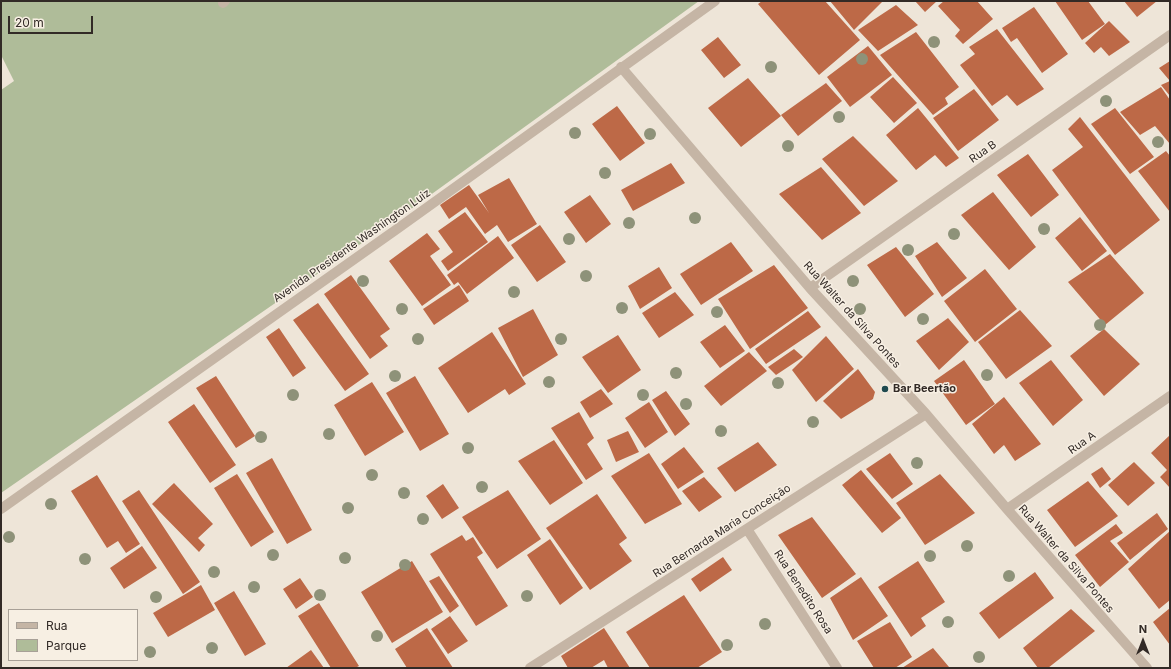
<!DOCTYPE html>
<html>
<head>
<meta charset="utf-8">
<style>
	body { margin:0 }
	#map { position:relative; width:1171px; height:669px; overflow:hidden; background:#eee5d8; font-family:Inter,sans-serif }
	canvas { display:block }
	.frame { position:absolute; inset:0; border:2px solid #322a26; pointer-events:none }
	.legend { position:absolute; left:8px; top:609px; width:130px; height:52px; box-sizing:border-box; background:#f7efe3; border:1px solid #a8a097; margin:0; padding:5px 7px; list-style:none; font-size:12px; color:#322a26 }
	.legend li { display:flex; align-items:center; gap:8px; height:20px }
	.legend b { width:20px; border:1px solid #a8a097 }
	.north { position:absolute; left:1123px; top:621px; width:40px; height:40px; -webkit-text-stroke:3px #f7efe3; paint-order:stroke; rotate:0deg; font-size:11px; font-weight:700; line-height:16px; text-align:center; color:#322a26 }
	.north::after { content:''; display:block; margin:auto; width:14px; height:18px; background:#322a26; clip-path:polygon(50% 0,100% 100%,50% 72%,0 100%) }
	.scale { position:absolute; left:8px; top:16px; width:85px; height:18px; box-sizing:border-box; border:2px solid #322a26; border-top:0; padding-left:5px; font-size:12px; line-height:14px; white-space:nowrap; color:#322a26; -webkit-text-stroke:3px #f7efe3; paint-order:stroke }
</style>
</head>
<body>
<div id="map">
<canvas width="1171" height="669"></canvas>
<div class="frame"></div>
<ul class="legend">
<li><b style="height:5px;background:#c5b5a5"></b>Rua</li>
<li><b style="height:11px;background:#afbc99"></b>Parque</li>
</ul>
<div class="north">N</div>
<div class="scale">20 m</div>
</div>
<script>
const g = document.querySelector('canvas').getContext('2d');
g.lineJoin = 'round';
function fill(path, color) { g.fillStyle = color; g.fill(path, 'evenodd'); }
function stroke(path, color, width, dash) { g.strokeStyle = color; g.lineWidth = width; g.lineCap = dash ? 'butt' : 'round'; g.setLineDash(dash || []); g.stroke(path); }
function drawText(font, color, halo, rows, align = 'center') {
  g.font = font + ' Inter,sans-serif'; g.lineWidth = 3; g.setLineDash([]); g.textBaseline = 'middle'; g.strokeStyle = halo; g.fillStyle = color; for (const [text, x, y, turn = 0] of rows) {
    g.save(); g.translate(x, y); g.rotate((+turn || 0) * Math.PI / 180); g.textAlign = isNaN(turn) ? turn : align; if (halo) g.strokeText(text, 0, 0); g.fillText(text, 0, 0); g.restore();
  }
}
fill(new Path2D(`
	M1,1h698l-288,208 -410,284v-403l13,-9 -13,-26z`), '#afbc99');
fill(new Path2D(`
	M762,1h63l35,39 -41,35 -61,-71z
	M830,1h53l-29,29z
	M915,1h22l-12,11z
	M944,1h33l16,18 -30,25 -8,-8 5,-6 -22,-24z
	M1055,1h33l17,23 -23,16z
	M1124,1h33l-20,16z
	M896,5l22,20 -40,26 -20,-21z
	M1034,7l34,47 -26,19 -25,-35 -6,4 -9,-14z
	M1109,21l21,21 -21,14 -8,-9 -7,6 -9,-10z
	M997,29l47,60 -27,17 -10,-11 -15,11 -32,-41 15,-11 -6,-7z
	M916,32l43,55 -14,11 3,6 -15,11 -53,-60z
	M718,37l23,28 -17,13 -23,-28z
	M868,46l24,29 -42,32 -23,-30z
	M1170,61v35l-9,-11 9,-4 -11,-13z
	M893,77l24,26 -23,20 -24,-26z
	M748,78l33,38 -40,31 -33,-39z
	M826,83l16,18 -44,35 -17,-21z
	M1161,87l9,13v44l-15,-18 -15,9 -20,-23z
	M974,89l25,31 -41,31 -25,-33z
	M617,106l28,37 -25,18 -28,-37z
	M918,108l41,50 -13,9 -11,-12 -19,15 -30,-35z
	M1115,108l39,49 -24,17 -39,-50z
	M1080,117l80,103 -45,35 -63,-85 31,-23 -15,-18z
	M853,136l45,45 -34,25 -42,-47z
	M1166,151l4,5v56l-32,-41z
	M1028,154l31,41 -28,22 -34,-42z
	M671,163l14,20 -52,28 -12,-21z
	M821,167l40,46 -39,27 -43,-46z
	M509,178l28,46 -29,18 -11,-17 -12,9 -19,-27 -17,12 -9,-14 29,-20 20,28 -11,-18z
	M993,192l43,55 -27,23 -48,-55z
	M590,195l21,29 -25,19 -22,-31z
	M465,212l23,30 -40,29 -7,-10 12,-9 -15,-21z
	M1080,217l27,34 -25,20 -27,-33z
	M540,225l26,37 -29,20 -26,-37z
	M427,233l13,16 -10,7 21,29 -29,21 -33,-45z
	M498,236l16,22 -47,36 -9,-12 -4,3 -7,-10z
	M731,242l22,29 -52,34 -21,-31z
	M937,242l30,36 -25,19 -27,-41z
	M896,247l38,47 -29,23 -38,-52z
	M1110,254l34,39 -39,32 -37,-43z
	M774,265l34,43 -58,41 -32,-50z
	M659,267l13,21 -32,21 -12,-23z
	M985,269l32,40 -42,33 -31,-41z
	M351,275l39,54 -10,7 8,10 -18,13 -46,-65z
	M459,285l10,16 -35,24 -11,-16z
	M675,292l19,23 -35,23 -17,-25z
	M318,303l51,71 -24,17 -52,-71z
	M533,309l25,46 -35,22 -25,-49z
	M1020,310l32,36 -46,33 -28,-37z
	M808,311l13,16 -55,37 -11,-15z
	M948,318l21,24 -30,28 -23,-29z
	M725,325l20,26 -25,17 -20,-26z
	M279,328l27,40 -13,9 -27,-40z
	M1104,329l36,35 -36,32 -34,-40z
	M492,332l34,52 -17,11 -4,-6 -37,24 -30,-45z
	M618,335l23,35 -33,23 -26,-36z
	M826,336l28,33 -38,33 -24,-32z
	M794,349l9,8 -27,18 -8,-8z
	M749,352l18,19 -46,35 -17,-20z
	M964,360l31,44 -29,21 -32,-44z
	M1051,360l32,40 -30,26 -34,-43z
	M858,369l17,23 -2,7 -32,20 -18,-18z
	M216,376l39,60 -19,12 -40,-60z
	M415,376l34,58 -29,17 -34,-58z
	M372,382l32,50 -39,24 -31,-51z
	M601,389l12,15 -23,14 -10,-16z
	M666,391l24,33 -15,12 -23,-36z
	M1004,397l37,47 -26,17 -11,-16 -10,9 -22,-30z
	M649,402l19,30 -23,16 -20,-30z
	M194,404l42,61 -26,18 -42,-61z
	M579,412l15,26 -7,6 16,25 -17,11 -35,-52z
	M628,431l11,21 -23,10 -9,-22z
	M1170,435v53l-10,-11 7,-7 -16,-17z
	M554,440l29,43 -33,22 -32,-44z
	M758,442l19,23 -42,27 -18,-24z
	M684,447l20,25 -26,17 -17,-25z
	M649,453l33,51 -37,20 -34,-48z
	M890,453l23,31 -21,15 -26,-30z
	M272,458l40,72 -25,14 -41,-71z
	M1134,462l21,21 -27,23 -20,-21z
	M1102,467l9,12 -11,9 -9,-14z
	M861,470l40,48 -19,15 -40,-48z
	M237,474l37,58 -23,15 -37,-59z
	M940,474l35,39 -50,32 -29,-42z
	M97,475l43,69 -14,9 -8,-12 -11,7 -36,-57z
	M704,477l18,20 -23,15 -17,-21z
	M1088,481l30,35 -43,31 -28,-37z
	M174,483l39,41 -15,14 7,7 -6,7 -47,-48z
	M443,484l16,24 -17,11 -16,-23z
	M139,490l61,92 -17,12 -61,-93z
	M508,490l33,49 -44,30 -35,-52z
	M597,494l30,44 -8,6 13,17 -42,29 -44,-62z
	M1157,513l11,16 -38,31 -13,-17z
	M812,517l44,57 -34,24 -44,-63z
	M1116,524l7,9 -13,8 19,21 -29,25 -25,-32z
	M1170,531v69l-11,9 -31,-40z
	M462,535l4,6 7,-4 10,16 -6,4 31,49 -32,20 -46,-72z
	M550,539l33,49 -23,17 -33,-50z
	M142,546l15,22 -33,21 -14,-21z
	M723,557l9,13 -32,22 -9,-13z
	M412,561l31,51 -51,31 -31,-51z
	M918,561l27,41 -24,16 5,8 -15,11 -33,-50z
	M1035,572l19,26 -55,41 -20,-26z
	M439,576l20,30 -9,7 -21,-32z
	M861,577l27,39 -35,24 -23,-42z
	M300,578l13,19 -17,12 -13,-20z
	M201,585l14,25 -47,27 -15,-24z
	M234,591l32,53 -21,12 -31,-53z
	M684,595l38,57 -25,16h-47l-24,-36z
	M319,603l40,63 -4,2h-24l-33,-52z
	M1170,608v37l-17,-23z
	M1071,609l24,22 -47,37h-10l-15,-20z
	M450,616l18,25 -20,13 -17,-25z
	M890,622l22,35 -17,11h-21l-17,-27z
	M427,628l26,40h-46l-12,-19z
	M604,628l26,40h-22l-4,-8 -13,8h-23l-7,-12z
	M933,648l16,19 -47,1z
	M311,650l13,18h-38z`), '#bd6947');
stroke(new Path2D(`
	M223,3l2,-2`), '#c5b5a5', 10);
stroke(new Path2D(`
	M621,67l189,221 116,126 81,95 140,159
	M810,288l360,-253
	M1,509l396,-280 318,-228
	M1007,509l163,-113
	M747,529l90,139
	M530,668l396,-254`), '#c5b5a5', 10);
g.fillStyle = '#8e9279';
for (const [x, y] of [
	[934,42],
	[862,59],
	[771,67],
	[1106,101],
	[839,117],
	[575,133],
	[650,134],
	[1158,142],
	[788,146],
	[605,173],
	[695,218],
	[629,223],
	[1044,229],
	[954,234],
	[569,239],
	[908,250],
	[586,276],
	[363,281],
	[853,281],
	[514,292],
	[622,308],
	[402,309],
	[860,309],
	[717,312],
	[923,319],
	[1100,325],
	[418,339],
	[561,339],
	[676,373],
	[987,375],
	[395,376],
	[549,382],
	[778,383],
	[293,395],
	[643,395],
	[686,404],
	[813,422],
	[721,431],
	[329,434],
	[261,437],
	[468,448],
	[917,463],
	[372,475],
	[482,487],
	[404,493],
	[51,504],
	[348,508],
	[423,519],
	[9,537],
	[967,546],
	[273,555],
	[930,556],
	[345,558],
	[85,559],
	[405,565],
	[214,572],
	[1009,576],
	[254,587],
	[320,595],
	[527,596],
	[156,597],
	[948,622],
	[765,624],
	[377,636],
	[727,645],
	[212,648],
	[150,652],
	[979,657]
]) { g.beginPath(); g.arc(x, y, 6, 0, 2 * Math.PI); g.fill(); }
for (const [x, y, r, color] of [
	[885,389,4,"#1f4a4f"]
]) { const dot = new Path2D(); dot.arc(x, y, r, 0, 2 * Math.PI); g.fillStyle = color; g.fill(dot); stroke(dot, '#f7efe3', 1.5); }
drawText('11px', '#322a26', '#f7efe3', [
	["Rua B",983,152,-35],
	["Avenida Presidente Washington Luiz",352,246,-35],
	["Rua Walter da Silva Pontes",852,315,48],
	["Rua A",1082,443,-35],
	["Rua Bernarda Maria Conceição",722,531,-33],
	["Rua Walter da Silva Pontes",1066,559,49],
	["Rua Benedito Rosa",803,592,57]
]);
drawText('bold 11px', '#322a26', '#f7efe3', [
	["Bar Beertão",893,389]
], 'left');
</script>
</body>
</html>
